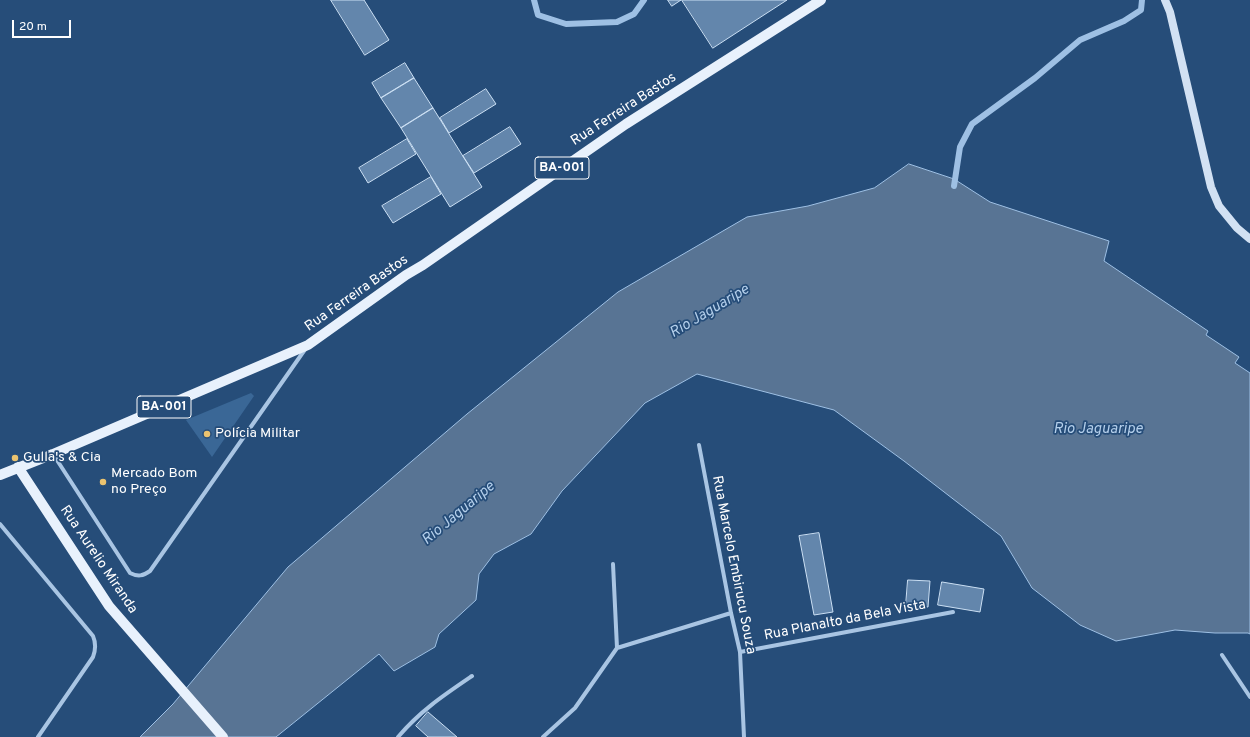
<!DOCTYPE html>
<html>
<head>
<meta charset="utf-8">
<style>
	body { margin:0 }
	#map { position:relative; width:1250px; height:737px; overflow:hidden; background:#264d79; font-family:Overpass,sans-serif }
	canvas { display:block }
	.scale { position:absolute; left:12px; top:20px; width:59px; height:18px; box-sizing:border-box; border:2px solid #fff; border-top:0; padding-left:5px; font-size:12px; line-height:14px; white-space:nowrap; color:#fff; -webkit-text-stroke:3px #264d79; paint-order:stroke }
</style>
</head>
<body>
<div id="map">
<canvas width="1250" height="737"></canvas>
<div class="scale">20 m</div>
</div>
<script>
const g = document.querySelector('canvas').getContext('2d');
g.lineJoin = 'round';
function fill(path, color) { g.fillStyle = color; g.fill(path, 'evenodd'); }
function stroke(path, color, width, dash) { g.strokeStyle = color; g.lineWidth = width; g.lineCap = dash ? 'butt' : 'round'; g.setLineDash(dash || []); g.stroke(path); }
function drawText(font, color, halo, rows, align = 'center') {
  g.font = font + ' Overpass,sans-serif'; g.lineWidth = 3.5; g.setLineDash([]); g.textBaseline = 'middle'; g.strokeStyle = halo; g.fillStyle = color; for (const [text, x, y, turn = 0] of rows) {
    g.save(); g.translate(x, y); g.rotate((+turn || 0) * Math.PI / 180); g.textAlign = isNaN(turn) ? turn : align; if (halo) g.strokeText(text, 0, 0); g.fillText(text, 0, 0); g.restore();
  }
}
fill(new Path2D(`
	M251,393l3,3 -42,61 -26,-37z`), '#3a6796');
const water = new Path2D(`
	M909,164l45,15 36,23 119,39 -5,20 104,70 -2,4 33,22 -4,6 15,10v261l-2,-1h-33l-40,-3 -59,11 -36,-16 -48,-37 -31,-52 -97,-75 -70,-51 -137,-36 -52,29 -83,88 -31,43 -37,20 -15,20 -3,26 -37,34 -4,13 -41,24 -15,-17 -103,83h-136l33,-33 115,-137 179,-153 151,-122 129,-75 61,-11 66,-18z`);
fill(water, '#587494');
stroke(water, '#9ec0e4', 1);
stroke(new Path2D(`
	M534,0l4,15 28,9 51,-2 17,-8 10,-14
	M954,186l6,-39 12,-23 63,-46 45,-38 44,-19 17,-11 1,-10`), '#9ec0e4', 6);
const building = new Path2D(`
	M331,0h33l25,40 -24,15z
	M668,0h13l-9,6z
	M682,0h105l-74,48z
	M405,63l9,15 -33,20 -9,-15z
	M414,78l19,30 -32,20 -20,-30z
	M486,89l10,15 -47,29 -9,-15z
	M433,108l49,79 -32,20 -49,-79z
	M510,127l11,17 -47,29 -11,-17z
	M407,139l9,15 -48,29 -9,-15z
	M431,177l10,17 -48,29 -11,-17z
	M819,533l14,79 -19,3 -15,-79z
	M908,580l22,1 -2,26 -22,-2z
	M942,582l42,7 -4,23 -42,-7z
	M428,712l29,25h-29l-12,-11z`);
fill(building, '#6386ac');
stroke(building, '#cbdff3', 1);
stroke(new Path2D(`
	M699,445l32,168 9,39 4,85
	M53,454l77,119c8,4 13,3 20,-2l156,-223
	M0,524l93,112c3,7 3,13 0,21l-55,80
	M613,564l4,84
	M740,652l213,-40
	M1222,655l28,42
	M398,737c22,-26 46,-42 74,-61
	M543,737l32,-29 42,-60 114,-35`), '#a9c5e3', 4);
stroke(new Path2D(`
	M1165,0l5,12 41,175 8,19 18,22 13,11`), '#d2e1f3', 8);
stroke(new Path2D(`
	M18,467l91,139 114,131
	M0,475l53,-21 255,-109 98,-70 17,-10 203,-141 195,-124`), '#e8f1fc', 10);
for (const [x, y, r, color] of [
	[207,434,4,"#ebc36f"],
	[15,458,4,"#ebc36f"],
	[103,482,4,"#ebc36f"]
]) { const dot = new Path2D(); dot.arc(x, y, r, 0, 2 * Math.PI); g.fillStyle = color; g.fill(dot); stroke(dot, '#264d79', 1.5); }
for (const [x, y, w] of [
	[562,168,54],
	[164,407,54]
]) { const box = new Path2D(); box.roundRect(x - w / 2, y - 11, w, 22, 3); g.fillStyle = '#264d79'; g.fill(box); stroke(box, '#fff', 1); }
drawText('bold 13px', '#fff', null, [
	["BA-001",562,168],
	["BA-001",164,407]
]);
drawText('14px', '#fff', '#264d79', [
	["Rua Ferreira Bastos",624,110,-33],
	["Rua Ferreira Bastos",357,294,-35],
	["Rua Aurelio Miranda",98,560,56],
	["Rua Marcelo Embirucu Souza",733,565,79],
	["Rua Planalto da Bela Vista",845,621,-11]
]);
drawText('14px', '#fff', '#264d79', [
	["Polícia Militar",215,434],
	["Gulla's & Cia",23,458],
	["Mercado Bom",111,474],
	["no Preço",111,490]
], 'left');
drawText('italic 15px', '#b4cfeb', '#264d79', [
	["Rio Jaguaripe",710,312,-31],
	["Rio Jaguaripe",1098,430],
	["Rio Jaguaripe",459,514,-40]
]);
</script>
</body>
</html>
